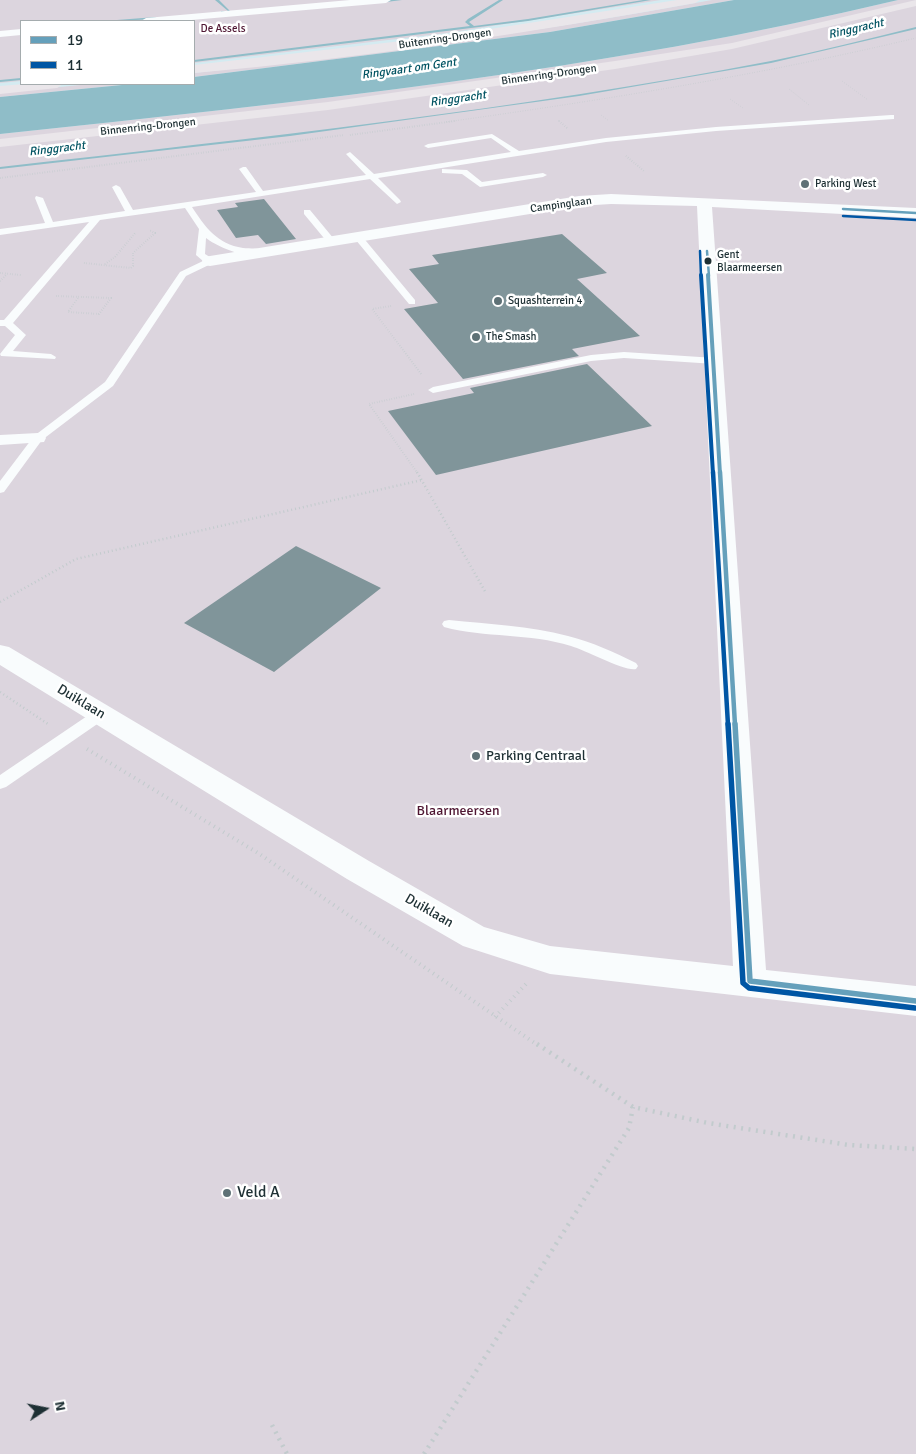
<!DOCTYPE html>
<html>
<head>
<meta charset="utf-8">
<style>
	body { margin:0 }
	#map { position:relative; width:916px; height:1454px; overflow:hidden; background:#d4ebf1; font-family:Signika,sans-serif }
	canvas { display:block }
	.legend { position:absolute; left:20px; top:20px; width:175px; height:65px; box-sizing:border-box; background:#fff; border:1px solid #a5acae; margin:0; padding:6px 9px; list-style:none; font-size:15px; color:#1e3034 }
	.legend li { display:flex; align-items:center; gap:10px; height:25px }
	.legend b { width:25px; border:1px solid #a5acae }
	.north { position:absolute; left:20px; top:1384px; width:50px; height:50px; -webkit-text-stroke:4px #fff; paint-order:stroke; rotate:79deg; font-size:14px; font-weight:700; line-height:20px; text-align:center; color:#1e3034 }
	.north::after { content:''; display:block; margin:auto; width:18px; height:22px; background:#1e3034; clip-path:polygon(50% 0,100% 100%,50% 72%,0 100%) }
</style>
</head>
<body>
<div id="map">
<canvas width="916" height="1454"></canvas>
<ul class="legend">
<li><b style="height:6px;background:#65a0bb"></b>19</li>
<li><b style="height:6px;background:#0056a4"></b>11</li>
</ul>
<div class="north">N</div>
</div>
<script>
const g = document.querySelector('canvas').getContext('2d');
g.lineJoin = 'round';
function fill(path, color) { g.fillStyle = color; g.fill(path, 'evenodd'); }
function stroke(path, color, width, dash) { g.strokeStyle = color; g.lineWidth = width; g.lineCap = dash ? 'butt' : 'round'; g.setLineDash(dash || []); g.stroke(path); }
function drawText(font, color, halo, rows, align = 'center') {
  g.font = font + ' Signika,sans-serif'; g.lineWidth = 5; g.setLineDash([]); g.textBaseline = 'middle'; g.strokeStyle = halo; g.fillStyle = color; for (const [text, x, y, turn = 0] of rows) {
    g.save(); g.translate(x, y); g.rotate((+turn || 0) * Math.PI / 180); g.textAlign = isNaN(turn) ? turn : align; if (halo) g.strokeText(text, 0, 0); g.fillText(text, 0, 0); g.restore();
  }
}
fill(new Path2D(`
	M0,0h661l-214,33 -253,30v-42h-173v60l-21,2z
	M712,0h22l-184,32 -356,45v-4c173,-19 347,-41 518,-73z
	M898,0h18v1454h-916v-1320c301,-32 603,-63 898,-134z
	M90,84h42l-132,13v-4z`), '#dcd5de');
fill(new Path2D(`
	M734,0h164c-295,71 -597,102 -898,134v-37l132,-13h62v-7l356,-45z`), '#8fbdc8');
fill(new Path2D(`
	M215,0h4l13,13h-11v-2h7z
	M389,0h13l-24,3 -2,-1z
	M499,0h4l-34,22 5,4 54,-7 115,-19h8l-123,21 -334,41v-2l276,-34 -5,-4 3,-3z
	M156,17l1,2 -42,2 2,-1z
	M916,27v2l-17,4 -128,30 -192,33 -289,40 -290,33v-2c257,-29 516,-57 771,-106 49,-10 97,-22 145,-34z
	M21,78v2l-21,2v-2z`), '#8fbdc8');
fill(new Path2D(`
	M264,199l32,40 -30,5 -8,-9 -22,3 -19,-28 21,-3 -3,-4z
	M562,234l45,39 -30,6 63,57 -68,13 7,7 -116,23 -59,-70 34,-6 -29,-34 30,-5 -7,-9z
	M587,364l65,62 -216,49 -48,-64 86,-18 -4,-5z
	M296,546l85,42 -107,84 -90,-49z`), '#80959a');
stroke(new Path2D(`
	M842,81l26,19
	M789,89l20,16
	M730,99l13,9
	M601,115l8,6
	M558,120l2,2
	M446,122c158,-22 315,-47 470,-84`), '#c2cbcd', 1, [0.5, 2]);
stroke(new Path2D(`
	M559,121l8,7
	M350,135l105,-14
	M626,156l18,15
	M0,178l344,-43
	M84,263l47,5 2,-2v-13l22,-20 -6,-3
	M105,264l10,-7 21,-25
	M0,273l21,2
	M0,281l7,-7
	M56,296l55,2 -12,16 -31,-2 10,-14
	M391,306l-19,3 50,66
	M414,394l-45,10 49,70`), '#c2cbcd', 2, [0.5, 2]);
stroke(new Path2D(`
	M417,472l69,121
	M0,602l76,-43 346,-79
	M0,692l48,32`), '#c2cbcd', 2.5, [1, 3]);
stroke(new Path2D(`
	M87,749l171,104 281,193
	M495,1017l32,-34`), '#c2cbcd', 4, [1, 4.5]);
stroke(new Path2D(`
	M537,1044l96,63 75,16 141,22 67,4
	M272,1425l15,29
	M424,1454l205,-326 4,-21`), '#c2cbcd', 4.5, [2, 5.5]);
fill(new Path2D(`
	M891,115h3v4l-178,12 -110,11 -228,36 22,22 1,2 -4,2 -27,-25 -178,28c13,20 25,37 51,41 7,1 17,-1 22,4 -12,10 -48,-5 -59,-14l-1,16 8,5v4l-27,13 -73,110 -71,54 -38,52 -4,1v-12l34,-45 71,-54 75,-110 23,-11 -7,-6 3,-26 -14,-21 -85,12 -87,103 13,12 -13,16 38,3 5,3 -1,2 -54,-3 -1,-2 15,-19 -10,-9h-5v-6h4l85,-98 -89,13v-6l45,-6 -10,-25 1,-2 7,2 10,24 72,-11 -13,-24 4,-2 4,2 13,23 123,-18 -17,-23 4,-2h3l17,24 103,-16 -20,-21 4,-2 24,22 137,-22 -20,-14 -63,10 -4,-2 4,-2 64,-10 27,17 87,-13 110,-11z
	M442,169l25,1 15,12 61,-9 4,2 -4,2 -63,10 -18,-13 -20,-1z
	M304,210h6l24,29v4h-6l-24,-29z
	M358,234l3,1 54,65v4h-6l-54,-65v-4z
	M624,352l91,6 5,3 -5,3 -91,-6 -33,3 -158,32 -5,-3 5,-3 158,-32z
	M449,620c40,4 80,6 119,16 24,6 46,16 68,27l2,3 -2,3c-10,3 -51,-19 -65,-23 -41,-13 -86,-8 -127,-19l-2,-3 2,-3z
	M101,709l5,1 2,4 -2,4 -100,69 -6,2v-14l96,-65z`), '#f9fcfd');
fill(new Path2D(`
	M38,433l6,1 2,4 -2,4 -44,3v-10z`), '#f9fcfd');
fill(new Path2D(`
	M350,0h41l-5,3 -206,18h-39l5,-3z
	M21,29v6l-21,2v-6z
	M611,194l305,14v10l-204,-11 54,763 150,16v30l-366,-42 -87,-28 -116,-67 -347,-214v-20l9,2 360,214 115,66 66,19 183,20 -36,-760 -86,-2 -32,2 -369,60 -6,-1 -2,-4 2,-4 6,-1 369,-60z`), '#f9fcfd');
fill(new Path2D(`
	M677,0h23l-5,3c-166,30 -333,55 -501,70v-8l251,-29z
	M916,0v6l-184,43 -117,20 -287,41 -328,37v-8l328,-37 287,-41 117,-18z
	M24,84h39l-6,4 -57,6v-8z`), '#eae6ea');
stroke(new Path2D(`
	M843,209l73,4
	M707,251l2,25`), '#65a0bb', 2.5);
stroke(new Path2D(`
	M708,275l12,199`), '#65a0bb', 4);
stroke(new Path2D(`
	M720,472l15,253`), '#65a0bb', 4.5);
stroke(new Path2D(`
	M735,724l15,257 166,20`), '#65a0bb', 5.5);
stroke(new Path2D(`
	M843,216l73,4
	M700,251l1,25`), '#0056a4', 2.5);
stroke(new Path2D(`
	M701,275l12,199`), '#0056a4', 4);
stroke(new Path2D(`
	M713,472l15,253`), '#0056a4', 4.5);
stroke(new Path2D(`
	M728,724l15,259 6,5 166,20`), '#0056a4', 5.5);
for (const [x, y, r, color] of [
	[805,184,5,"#5e7176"],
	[708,261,4.5,"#1e3034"],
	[498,301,5,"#5e7176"],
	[476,337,5,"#5e7176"],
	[476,756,5,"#5e7176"],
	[227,1193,5,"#5e7176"]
]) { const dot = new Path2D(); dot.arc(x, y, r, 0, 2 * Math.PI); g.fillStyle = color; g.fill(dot); stroke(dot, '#fff', 2); }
drawText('11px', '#4f1632', '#fff', [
	["De Assels",223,29]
]);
drawText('11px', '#1e3034', '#fff', [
	["Buitenring-Drongen",445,39,-8],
	["Binnenring-Drongen",549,75,-8],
	["Binnenring-Drongen",148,127,-6],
	["Campinglaan",561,205,-8]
]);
drawText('11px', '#1e3034', '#fff', [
	["Parking West",815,184],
	["Squashterrein 4",508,301],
	["The Smash",486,337]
], 'left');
drawText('11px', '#1e3034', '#fff', [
	["Gent",717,255],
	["Blaarmeersen",717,268]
], 'left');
drawText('italic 12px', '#005362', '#fff', [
	["Ringgracht",856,29,-13],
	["Ringvaart om Gent",409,69,-8],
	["Ringgracht",458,99,-8],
	["Ringgracht",57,149,-7]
]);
drawText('14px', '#1e3034', '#fff', [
	["Duiklaan",81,702,31],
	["Duiklaan",429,911,30]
]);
drawText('14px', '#1e3034', '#fff', [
	["Parking Centraal",486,756]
], 'left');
drawText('14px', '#4f1632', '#fff', [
	["Blaarmeersen",458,811]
]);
drawText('16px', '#1e3034', '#fff', [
	["Veld A",237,1193]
], 'left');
</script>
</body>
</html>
